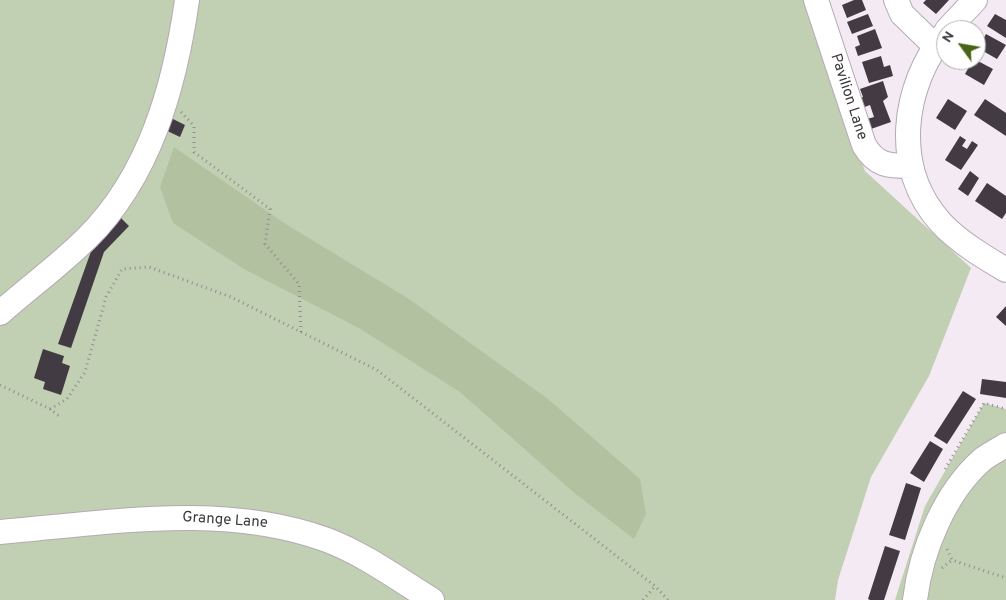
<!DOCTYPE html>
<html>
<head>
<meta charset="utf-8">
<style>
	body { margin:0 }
	#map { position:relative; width:1006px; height:600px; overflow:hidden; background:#f4eaf4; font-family:Overpass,sans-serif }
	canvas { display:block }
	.north { position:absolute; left:936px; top:20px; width:50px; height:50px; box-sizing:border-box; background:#fff; border:1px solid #b1afb1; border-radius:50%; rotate:302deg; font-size:14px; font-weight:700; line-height:20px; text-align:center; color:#3c383c }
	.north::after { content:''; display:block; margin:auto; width:18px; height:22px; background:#476518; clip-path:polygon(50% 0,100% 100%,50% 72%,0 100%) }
</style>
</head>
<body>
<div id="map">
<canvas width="1006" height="600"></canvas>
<div class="north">N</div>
</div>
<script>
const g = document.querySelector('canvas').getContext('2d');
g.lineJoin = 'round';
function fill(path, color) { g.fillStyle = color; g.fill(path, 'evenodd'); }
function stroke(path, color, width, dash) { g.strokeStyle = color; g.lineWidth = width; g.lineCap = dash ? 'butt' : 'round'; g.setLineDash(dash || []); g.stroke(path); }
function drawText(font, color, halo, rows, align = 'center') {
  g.font = font + ' Overpass,sans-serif'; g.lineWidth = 5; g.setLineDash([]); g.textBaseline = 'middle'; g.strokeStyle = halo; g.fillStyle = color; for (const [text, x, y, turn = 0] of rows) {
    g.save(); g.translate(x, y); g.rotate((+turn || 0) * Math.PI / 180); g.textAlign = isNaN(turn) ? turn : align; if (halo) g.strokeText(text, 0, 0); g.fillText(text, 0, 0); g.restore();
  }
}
fill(new Path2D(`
	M0,0h808l57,171 106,97 -42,108 -58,101 -33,103 -3,20h-835z
	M984,403l22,6v27l-22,14 -73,150h-16l30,-94z
	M1006,453v147h-83l29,-90 7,-14z`), '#c1cfb2');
fill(new Path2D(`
	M174,147l110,76 125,76 139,100 92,80 6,35 -12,25 -62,-48 -112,-99 -101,-64 -115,-59 -71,-46 -13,-36z`), '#b2c2a1');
fill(new Path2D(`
	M854,0h8l4,10 -19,8 -5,-13z
	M926,0h23l-13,14 -13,-11z
	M868,14l5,12 -21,8 -5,-12z
	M995,14l11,6v18l-19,-12z
	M875,29l7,19 -24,8 -3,-9 5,-2 -3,-9z
	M986,34l20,11 -9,14 -21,-12v-10l6,4z
	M881,56l3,11 6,-2 3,11 -24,7 -7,-21z
	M964,60h12l17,9 -9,16 -19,-11 5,-9 -7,-3z
	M883,81l5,16 -5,4 8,21 -20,7 -4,-10 7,-2 -4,-12 -8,3 -3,-9 4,-2 -3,-8z
	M948,99l19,12 -12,19 -19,-12z
	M985,99l21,14v23l-32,-21z
	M167,116l18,9 -5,12 -19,-9z
	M960,136l6,4 -4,6 5,3 5,-8 6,4 -17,25 -16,-10z
	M970,171l9,7 -11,18 -10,-7z
	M987,183l19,13v17l-4,6 -27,-18z
	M119,216l10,10 -25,26 -33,96 -13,-4 36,-101z
	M1006,306v20l-10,-9z
	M43,349l21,7 -2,7 8,3 -9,29 -18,-6 2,-7 -11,-4z
	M982,379l24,3v16l-26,-4z
	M963,391l13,8 -29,45 -13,-8z
	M930,441l13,8 -19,33 -14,-9z
	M906,483l15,5 -16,52 -16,-5z
	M885,546l15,5 -16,49h-14l-2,-1z`), '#433b43');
const minor = new Path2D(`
	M816,0l48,145c12,21 25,21 47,21
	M896,0l6,14 33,32
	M947,30l28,-30
	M946,32c-44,54 -55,136 -5,191 18,19 43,34 65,47
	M0,313c28,-25 60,-48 87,-75 63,-62 88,-153 100,-238
	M0,532c108,-9 222,-30 327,8 37,14 71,39 105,60
	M915,600c6,-50 30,-108 68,-141 7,-5 16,-10 23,-14`);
stroke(minor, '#b4aab4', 26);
stroke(new Path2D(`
	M181,112l13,14v26l76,57 -5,35 34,40 2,48
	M0,385l50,24 9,7
	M50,409l17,-10 18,-27 21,-75 16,-28 27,-2 82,30 146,73 278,216 13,14
	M945,469l39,-66 22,6
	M947,549l5,11 54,18
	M942,568l10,-8
	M643,600l12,-14`), '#928b92', 3, [1, 4]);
stroke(minor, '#fff', 24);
drawText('15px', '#3c383c', '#fff', [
	["Pavilion Lane",848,97,72],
	["Grange Lane",225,521,4]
]);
</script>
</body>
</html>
